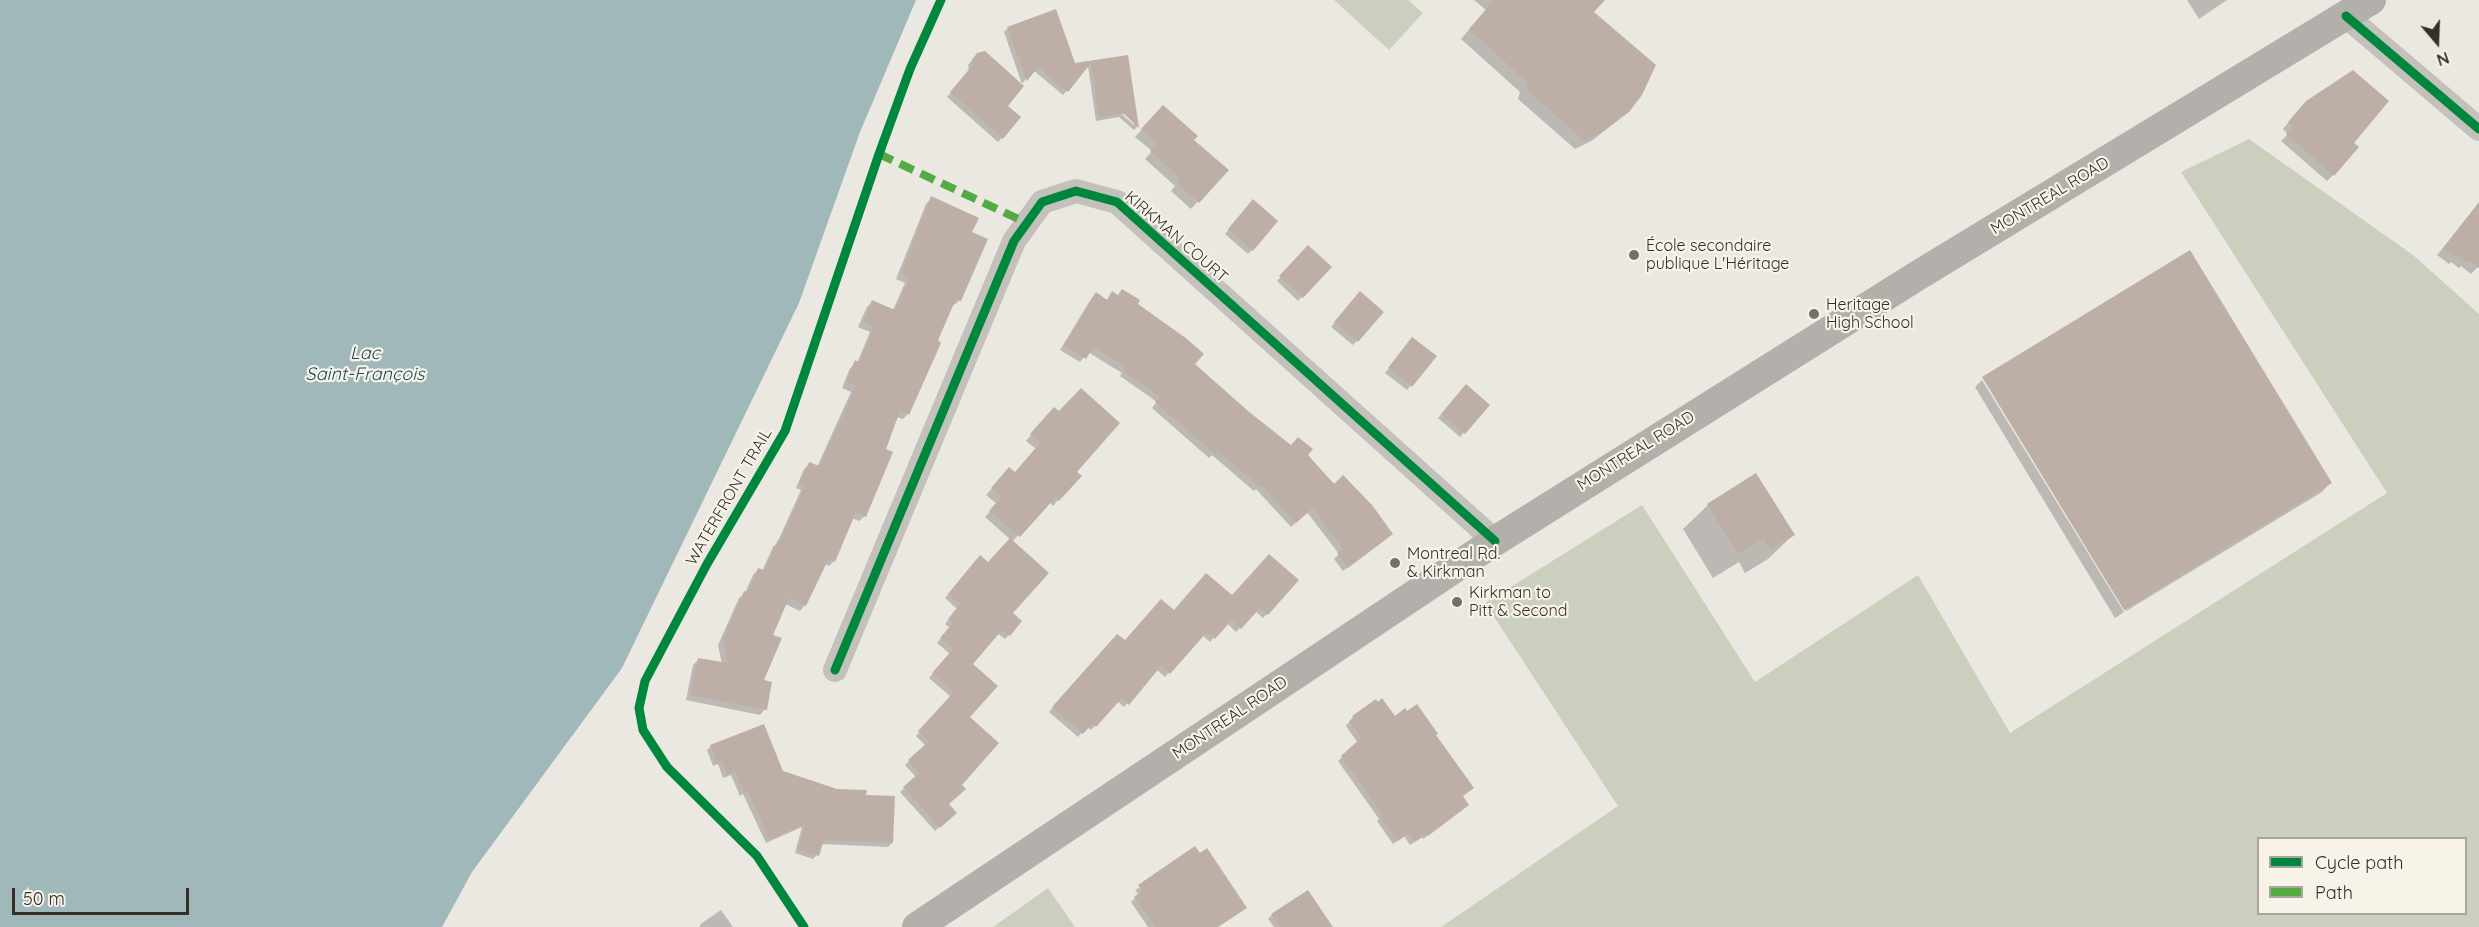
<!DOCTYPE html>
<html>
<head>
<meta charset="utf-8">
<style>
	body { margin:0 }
	#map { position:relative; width:2479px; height:927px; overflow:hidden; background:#ebe8e1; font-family:Quicksand,sans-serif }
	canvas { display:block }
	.legend { position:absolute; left:2257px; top:837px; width:210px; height:78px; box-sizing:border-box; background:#f7f3e9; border:2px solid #a9a49c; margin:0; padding:8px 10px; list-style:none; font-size:18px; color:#352e29 }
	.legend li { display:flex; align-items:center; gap:12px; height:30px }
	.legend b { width:30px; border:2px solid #a9a49c }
	.north { position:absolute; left:2407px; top:12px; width:60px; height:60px; -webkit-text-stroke:4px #f7f3e9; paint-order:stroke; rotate:161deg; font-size:16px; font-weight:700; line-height:24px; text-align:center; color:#352e29 }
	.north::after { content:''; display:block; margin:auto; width:21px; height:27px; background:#352e29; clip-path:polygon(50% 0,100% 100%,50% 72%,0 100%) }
	.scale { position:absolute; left:12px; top:888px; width:177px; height:27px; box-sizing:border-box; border:3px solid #352e29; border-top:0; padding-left:8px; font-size:18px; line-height:21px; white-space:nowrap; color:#352e29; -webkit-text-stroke:4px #f7f3e9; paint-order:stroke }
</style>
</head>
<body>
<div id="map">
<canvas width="2479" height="927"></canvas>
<ul class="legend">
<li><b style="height:8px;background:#00873e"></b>Cycle path</li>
<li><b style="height:8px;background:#54ab44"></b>Path</li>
</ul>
<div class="north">N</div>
<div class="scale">50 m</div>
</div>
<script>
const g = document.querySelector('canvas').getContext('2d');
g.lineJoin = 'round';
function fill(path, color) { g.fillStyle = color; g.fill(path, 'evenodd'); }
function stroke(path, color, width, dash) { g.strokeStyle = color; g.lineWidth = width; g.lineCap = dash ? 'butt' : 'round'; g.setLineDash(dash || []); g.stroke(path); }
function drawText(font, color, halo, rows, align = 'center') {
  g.font = font + ' Quicksand,sans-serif'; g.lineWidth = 4.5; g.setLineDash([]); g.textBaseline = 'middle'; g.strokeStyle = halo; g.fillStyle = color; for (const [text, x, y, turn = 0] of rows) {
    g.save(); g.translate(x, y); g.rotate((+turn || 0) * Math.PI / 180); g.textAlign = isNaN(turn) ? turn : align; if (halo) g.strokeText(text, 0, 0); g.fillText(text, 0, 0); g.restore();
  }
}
fill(new Path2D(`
	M1334,0h74l15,13 -34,37z
	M2249,139l164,116 66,59v613h-1038l177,-121 -133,-203 157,-98 113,177 163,-107 92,158 377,-240 -206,-321zM2258,838h208v76h-208z
	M1048,888l27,39h-82z`), '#cad0bd');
fill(new Path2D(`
	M0,0h916l-56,132 -61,171 -177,365 -150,204 -30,55h-442z`), '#a0b8ba');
fill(new Path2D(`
	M1474,0h129l-11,12 36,99 -35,29 -18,9 -57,-50 2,-7 -59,-53 25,-29z
	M2187,0h40l-28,19z
	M1008,28l66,36 53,-7 10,70 -3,3 -15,-13 -23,4 -8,-55 -25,29 -30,-25 -11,14 -18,-52zM1119,108l15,13v4l-17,-15z
	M973,59l33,47 -4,32 -4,4 -51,-45 22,-25 -1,-7z
	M2300,109l52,34 -19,32 -6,6 -46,-40 7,-7 -5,-5z
	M1156,113l36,27 34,30 -35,39 -20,-18 4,-5 -30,-27 7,-8 -17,-14z
	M932,198l38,35 -10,67 -6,5 -2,-1 -44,110 -5,5 -7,-2 -31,99 -6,5 -7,-3 -18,43 -5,5 -5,-2 -19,41 -5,6 -15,-7 -14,31 -9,46 3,28 -5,6 -74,-15 7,-35 6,-6 23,5 -4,-19 21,-47 6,-5 8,-18 5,-5 4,1 11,-24 4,-4 24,-53 -5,-2 8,-19 5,-5 8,3 34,-75 -9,-4 8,-20 7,-5 13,-31 -12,-5 9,-20 5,-5 21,8 12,-27 -9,-4 30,-75z
	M2479,204v62l-8,8 -10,-8 -2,2 -8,-6 -2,2 -12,-9z
	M1249,205l3,45 -4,4 -23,-20z
	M1308,247l22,20 -32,34 -21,-20z
	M1113,293l23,12 57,59 54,48 43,35 16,8 81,83 -44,33 -9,-12 5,-5 -32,-42 -16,15 -35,-38 -2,2 -42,-36 -3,3 -57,-50 5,-6 -37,-26 2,-3 -34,-21 -8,10 -20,-12 31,-51 5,-5 10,7z
	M1356,297l26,15 -29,33 -22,-18z
	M1409,343l26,13 -28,34 -22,-17z
	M1985,379l345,104 -8,9 -196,119z
	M1982,380l142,232 -9,6 -140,-231z
	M1462,390l26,15 -28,32 -22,-19z
	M1048,414l27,58 -17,28 -5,6 -4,-4 -37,40 -3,93 -4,4 -8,-6 -26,31 -3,54 -8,67 -13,19 8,9 -20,18 -35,-39 16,-15 -11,-12 21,-19 -10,-10 35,-39 -22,-19 21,-24 -13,-11 13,-15 -5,-4 12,-15 -12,-11 31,-38 12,4 23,-24 -26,-23 12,-13 -11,-9 18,-20 10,-1 22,-25 -10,-8z
	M1708,505l85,30 -25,24 -23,14 -6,-11 -26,16 -30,-49z
	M1269,556l-2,58 -4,4 -8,-7 -19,21 -9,-9 -17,19 -8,-7 -37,42 -8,-7 -33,37 -7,-6 -26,29 -4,-3 -9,10 -29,-25 64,-72 11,2 49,-30 59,-15z
	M1353,717l42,1 39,17 27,62 2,12 -40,30 -1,-2 -12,8 -6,-9 -11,8 -16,-23 2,-2 -41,-58 20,-18 -12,-17z
	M711,746l70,26 55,19 29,6 27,46 -4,4 -67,-3 -4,11 -4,4 -18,-6 7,-26 -36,16 -23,-49 -3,2 -9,-21 -8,3 -5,-14 -5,2 -6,-16z
	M1199,855l18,72h-69l-17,-25 8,-7 -4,-5z
	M721,910l12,17h-34l3,-4z
	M1272,915l59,12h-57l-6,-8z`), '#0003');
fill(new Path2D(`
	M1494,0h111l-11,12 62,53 -14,30 -13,17 -25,19 -19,10 -59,-52 2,-6 -59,-54z
	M1056,9l19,54 53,-8 11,73 -15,-14 -25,3 -8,-54 -23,29 -30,-25 -11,14 -20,-54z
	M985,51l39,35 -16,20 13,11 -18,22 -53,-47 22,-26v-6l5,-7z
	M2353,70l36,31 -35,42 5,4 -25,29 -48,-42 7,-8 -5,-4 18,-21z
	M1163,105l35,31 -4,4 35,30 -30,33 -22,-20 4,-4 -31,-28 7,-7 -16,-15z
	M931,196l48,22 -7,14 16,7 -27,62 -5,-2 -18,41 3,3 -32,72 -9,-4 -14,38 7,3 -27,65 -10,-5 -21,50 -6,-4 -23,48 -17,-8 -16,37 9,3 -18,42 8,2 -5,28 -77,-15 8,-37 30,5 -5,-25 21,-47 3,1 11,-24 6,2 14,-30 2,1 25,-56 -5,-2 9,-21 10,4 37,-80 -10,-4 9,-22 4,2 15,-35 -11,-5 9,-22 23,10 15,-33 -9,-4z
	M1253,199l25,22 -25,30 -25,-22z
	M2479,202v66l-10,-8 -2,3 -9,-7 -1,2 -14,-10z
	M1308,245l24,22 -29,31 -24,-22z
	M2190,250l142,233 -208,127 -142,-233z
	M1122,289l18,11 -2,4 49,35 17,15 -9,10 53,47 43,34 7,-8 15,12 -5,6 26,29 9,-9 29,30 21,29 -45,34 -11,-15 6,-4 -30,-41 -17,15 -34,-37 -2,1 -42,-36 -3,3 -60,-52 5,-5 -37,-26 3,-4 -33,-20 -7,12 -22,-14 32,-53 11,8 5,-9 6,4z
	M1360,291l24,21 -26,30 -24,-20z
	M1412,337l25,19 -25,31 -24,-19z
	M1466,384l24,21 -25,29 -24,-20z
	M1081,388l39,35 -43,49 5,4 -23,25 -4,-3 -35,39 -31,-26 12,-14 -10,-9 18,-21 6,5 25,-29 -10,-9 24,-27 5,4z
	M1756,473l39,62 -25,15 -6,-11 -26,15 -31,-50z
	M1010,538l39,35 -36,40 9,8 -12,15 -8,-6 -29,34 25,22 -28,31 29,26 -37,42 4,4 -17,15 8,9 -17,15 -37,-41 16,-14 -11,-13 21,-19 -11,-10 36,-39 -22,-19 21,-24 -13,-11 13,-15 -5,-4 12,-15 -12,-10 32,-39 8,7z
	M1269,554l30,26 -31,35 -8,-7 -19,21 -9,-9 -17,19 -8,-7 -37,42 -9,-8 -32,39 -7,-7 -26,29 -4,-3 -9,10 -31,-27 65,-73 8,6 36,-41 13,11 32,-37 26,22z
	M1382,698l13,18 10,-8 2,3 10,-7 21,30 -2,1 38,53 -11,8 6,9 -41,31 -1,-2 -12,8 -6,-9 -11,8 -18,-25 2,-2 -41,-58 20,-18 -12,-17 5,-3 -2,-2 24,-17 2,3z
	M764,724l19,47 54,18 30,1 -1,5 29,1 -2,47 -69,-3 -5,16 -21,-7 7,-25 -35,16 -23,-49 -3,2 -8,-21 -8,3 -6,-14 -5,2 -7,-18z
	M1195,846l5,7 7,-5 40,60 -29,19h-63l-21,-30 8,-6 -4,-6z
	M1308,890l25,37h-53l-9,-13z`), '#bdafa5');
stroke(new Path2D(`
	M2346,16l133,113
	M835,670l179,-429 28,-39 34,-11 41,11 378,339`), '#c4c0bb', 24);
stroke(new Path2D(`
	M917,927l578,-386 422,-265 454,-276`), '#b3afaa', 30);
stroke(new Path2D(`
	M879,154l148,69`), '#54ab44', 8, [15, 8]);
stroke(new Path2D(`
	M2346,16l133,113
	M835,670l179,-429 28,-39 34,-11 41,11 378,339
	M804,927l-47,-71 -90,-89 -24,-37 -4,-22 6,-27 62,-117 78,-133 94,-277 31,-85 31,-69`), '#00873e', 9);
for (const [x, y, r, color] of [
	[1634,255,6,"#756f69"],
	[1814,314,6,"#756f69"],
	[1395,563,6,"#756f69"],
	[1457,602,6,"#756f69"]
]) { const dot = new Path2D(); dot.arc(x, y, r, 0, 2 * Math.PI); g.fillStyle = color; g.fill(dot); stroke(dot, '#f7f3e9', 2); }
drawText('16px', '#352e29', '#f7f3e9', [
	["MONTREAL ROAD",2050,196,-31],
	["KIRKMAN COURT",1176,237,41],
	["MONTREAL ROAD",1636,451,-32],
	["WATERFRONT TRAIL",729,497,-60],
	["MONTREAL ROAD",1230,718,-34]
]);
drawText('16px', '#352e29', '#f7f3e9', [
	["École secondaire",1646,246],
	["publique L'Héritage",1646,264],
	["Heritage",1826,305],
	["High School",1826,323],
	["Montreal Rd.",1407,554],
	["& Kirkman",1407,572],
	["Kirkman to",1469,593],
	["Pitt & Second",1469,611]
], 'left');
drawText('italic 18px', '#234952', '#f7f3e9', [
	["Lac",365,354],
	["Saint-François",365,375]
]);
</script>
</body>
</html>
